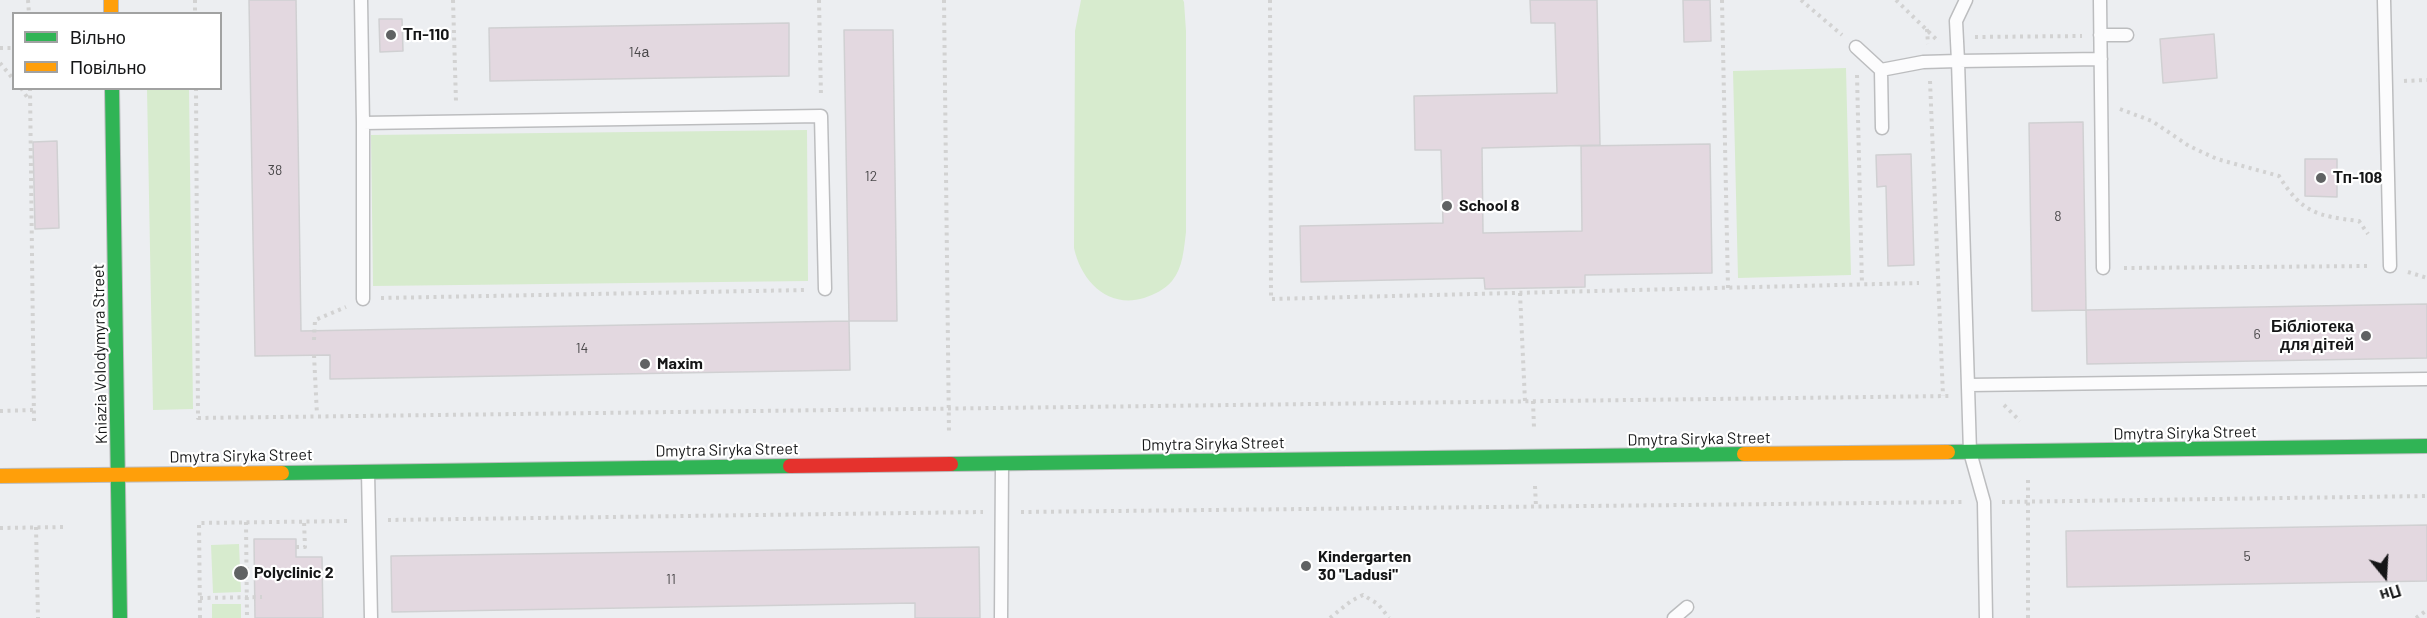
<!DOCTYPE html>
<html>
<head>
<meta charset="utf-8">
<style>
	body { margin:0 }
	#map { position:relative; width:2427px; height:618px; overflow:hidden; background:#eceef1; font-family:Barlow,sans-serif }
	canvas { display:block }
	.legend { position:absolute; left:12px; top:12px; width:210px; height:78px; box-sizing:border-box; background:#fff; border:2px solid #a1a2a2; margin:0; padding:8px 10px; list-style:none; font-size:18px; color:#151617 }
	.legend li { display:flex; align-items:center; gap:12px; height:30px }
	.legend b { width:30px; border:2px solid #a1a2a2 }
	.north { position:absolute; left:2355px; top:546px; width:60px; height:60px; -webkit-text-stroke:4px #fff; paint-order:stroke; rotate:162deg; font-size:16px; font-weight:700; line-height:24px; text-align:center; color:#151617 }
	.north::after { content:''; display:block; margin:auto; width:21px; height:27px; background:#151617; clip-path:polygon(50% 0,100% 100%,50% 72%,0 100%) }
</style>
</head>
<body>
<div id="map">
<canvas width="2427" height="618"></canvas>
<ul class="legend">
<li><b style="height:8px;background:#30b455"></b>Вільно</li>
<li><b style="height:8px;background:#ff9f0a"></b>Повільно</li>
</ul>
<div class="north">Пн</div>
</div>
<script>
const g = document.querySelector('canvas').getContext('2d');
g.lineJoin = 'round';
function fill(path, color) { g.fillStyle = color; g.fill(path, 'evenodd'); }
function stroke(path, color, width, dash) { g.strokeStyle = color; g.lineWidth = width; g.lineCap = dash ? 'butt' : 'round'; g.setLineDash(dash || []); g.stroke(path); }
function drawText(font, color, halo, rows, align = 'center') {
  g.font = font + ' Barlow,sans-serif'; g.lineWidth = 4.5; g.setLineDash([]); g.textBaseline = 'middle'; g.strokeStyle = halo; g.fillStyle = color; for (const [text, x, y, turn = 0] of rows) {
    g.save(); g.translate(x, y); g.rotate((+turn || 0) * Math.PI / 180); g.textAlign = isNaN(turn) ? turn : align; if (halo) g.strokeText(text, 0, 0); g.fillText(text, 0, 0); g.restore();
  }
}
fill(new Path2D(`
	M1081,0h102l1,2 2,29v201c-2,16 -3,36 -14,49 -8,9 -17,13 -28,17 -36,11 -63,-17 -70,-50l1,-217z
	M1846,68l5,207 -113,3 -5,-207z
	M147,89h42l4,320 -40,1z
	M807,130l1,151 -435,5 -2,-151z
	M239,544l2,48 -28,1 -2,-48z
	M212,604h29v14h-29z`), '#d7ebce');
const building = new Path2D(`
	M249,0h47l5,331 548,-10 1,49 -520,9v-24l-75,1z
	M1530,0h67l3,145 -118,3 1,85 99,-2 -1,-85 129,-2 2,129 -127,2v12l-100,2 -1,-11 -183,4 -1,-56 143,-3 -2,-73h-26l-1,-54 143,-3 -2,-70h-24z
	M1683,0h27l1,41 -27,1z
	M379,19h23l1,32 -23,1z
	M789,23v53l-299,5 -1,-53z
	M844,30h49l4,291h-48z
	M2214,34l3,44 -54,5 -3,-44z
	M2083,122l3,188 -54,1 -3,-188z
	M57,141l2,87 -24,1 -2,-87z
	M1911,154l3,111 -26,1 -2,-80 -9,1 -1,-32z
	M2305,159h32v38l-32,-1z
	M2427,304v54l-340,6 -1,-54z
	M2427,525v56l-360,6 -1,-56z
	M254,539h42v18h26l1,61h-68z
	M979,547l1,71h-65v-15l-523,9 -1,-56z`);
fill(building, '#e3d8e0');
stroke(building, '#d0d0d2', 1.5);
const lane = new Path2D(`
	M361,0l2,123 458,-7 4,173
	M2100,0l3,268
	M2384,0l6,266
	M2100,35h27
	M1856,47l25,23 42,-8 35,-1 -2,-40 10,-21
	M1881,70l1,58
	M363,123v176
	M1968,385l459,-6
	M368,472l3,146
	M1001,618l1,-153
	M1674,618l13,-11
	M1986,618l-2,-116 -14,-50 -12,-391 143,-2`);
const fast = new Path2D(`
	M112,88l8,530
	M1948,452l479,-6
	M951,464l793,-10
	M282,473l508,-7`);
const slow = new Path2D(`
	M111,0v14
	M1744,454l204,-2
	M0,476l282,-3`);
const jam = new Path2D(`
	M790,466l161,-2`);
stroke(lane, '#bcbdbf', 15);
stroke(fast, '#bcbdbf', 16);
stroke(slow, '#bcbdbf', 16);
stroke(jam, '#bcbdbf', 16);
stroke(new Path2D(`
	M28,0l1,14
	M195,0v14
	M453,0l3,102
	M819,0l2,97
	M944,0l5,434
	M1270,0l1,299 648,-16
	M1722,0l6,288
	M1801,0l41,35
	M1896,0l40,39
	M1927,29l1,15
	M1975,37l107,-1
	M0,48h14
	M0,63l14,17
	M1857,75l5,210
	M1930,81l13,315
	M2404,81l23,-1
	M21,88l8,12
	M30,88l4,333
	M196,88l2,330 1752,-22
	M2120,109l32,12 37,25 28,13 62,17c23,37 38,40 80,45l9,13
	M2124,268l247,-2
	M2408,272l19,6
	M1520,293l5,108
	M381,298l425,-8
	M314,340l1,-20 31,-13
	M314,355l3,60
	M1533,401l1,27
	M2004,405l16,16
	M0,411l34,-1
	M2028,480v138
	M1535,486l1,21
	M2002,502l425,-6
	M1021,512l943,-10
	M388,520l595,-8
	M246,522l1,96
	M36,527l2,91
	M0,528l64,-1
	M296,547h9l-1,-26
	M200,598l62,-1
	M200,618l-1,-95 151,-2
	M1330,618l21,-17 12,-6 15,9 11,14
	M2416,618l11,-8`), '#d2d2d2', 4, [3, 4.5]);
stroke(lane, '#fcfcfd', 12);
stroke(fast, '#30b455', 14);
stroke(slow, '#ff9f0a', 14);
stroke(jam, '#e5322d', 14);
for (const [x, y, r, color] of [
	[391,35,6,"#606263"],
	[2321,178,6,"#606263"],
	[1447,206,6,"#606263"],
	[2366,336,6,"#606263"],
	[645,364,6,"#606263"],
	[1306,566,6,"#606263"],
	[241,573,8,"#606263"]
]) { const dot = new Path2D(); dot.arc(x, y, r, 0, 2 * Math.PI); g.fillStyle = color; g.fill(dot); stroke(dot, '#fff', 2); }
drawText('14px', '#4a484a', null, [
	["14а",639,52],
	["38",275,170],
	["12",871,176],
	["8",2058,216],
	["6",2257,334],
	["14",582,348],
	["5",2247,556],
	["11",671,579]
]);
drawText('bold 16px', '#151617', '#fff', [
	["Тп-110",403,35],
	["Тп-108",2333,178],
	["School 8",1459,206],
	["Бібліотека",2354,327,"right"],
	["для дітей",2354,345,"right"],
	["Maxim",657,364],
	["Kindergarten",1318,557],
	["30 \"Ladusi\"",1318,575],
	["Polyclinic 2",254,573]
], 'left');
drawText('16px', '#151617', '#fff', [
	["Kniazia Volodymyra Street",100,354,-91],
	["Dmytra Siryka Street",2185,433,-1],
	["Dmytra Siryka Street",1699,439,-1],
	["Dmytra Siryka Street",1213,444,-1],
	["Dmytra Siryka Street",727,450,-1],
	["Dmytra Siryka Street",241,456,-1]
]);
</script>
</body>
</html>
